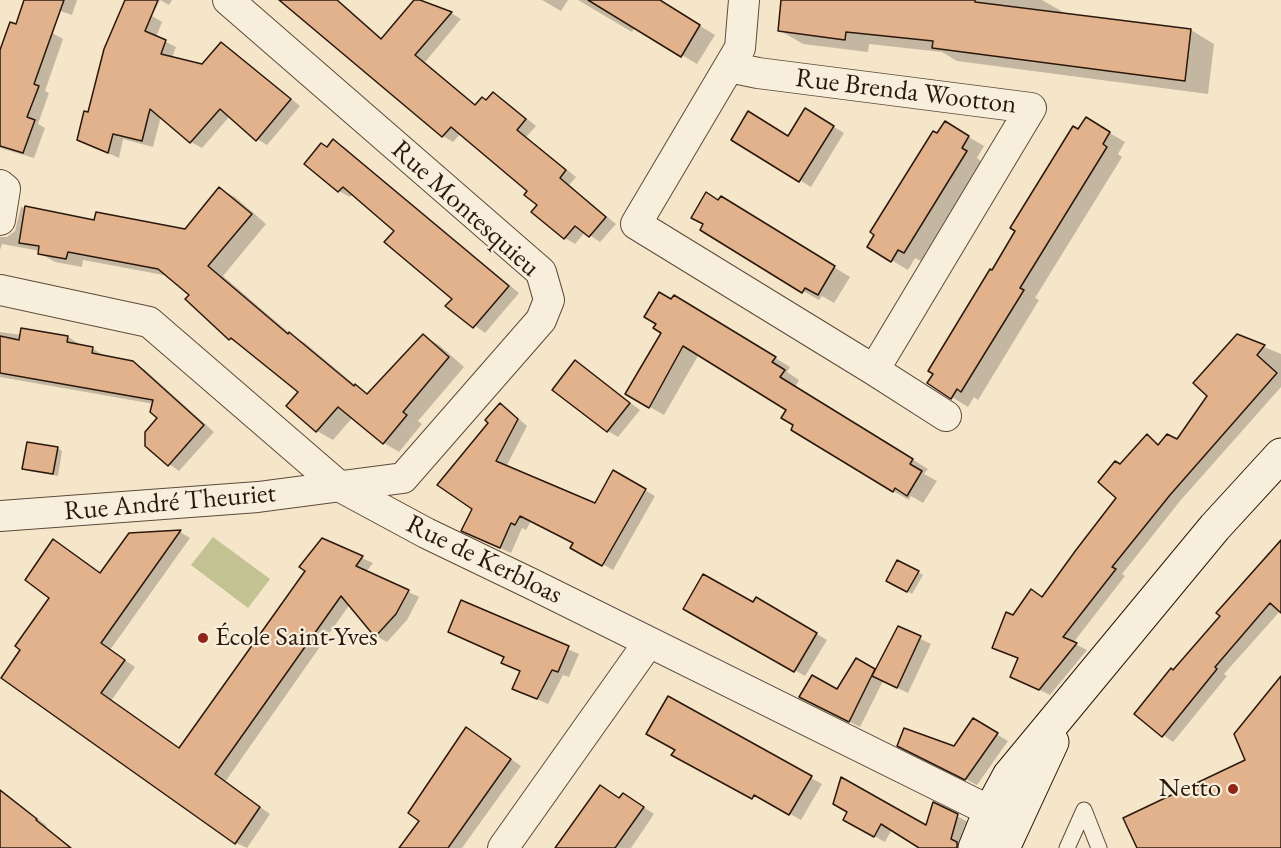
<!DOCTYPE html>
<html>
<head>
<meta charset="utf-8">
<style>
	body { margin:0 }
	canvas { display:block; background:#f5e5c9 }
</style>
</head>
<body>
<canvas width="1281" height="848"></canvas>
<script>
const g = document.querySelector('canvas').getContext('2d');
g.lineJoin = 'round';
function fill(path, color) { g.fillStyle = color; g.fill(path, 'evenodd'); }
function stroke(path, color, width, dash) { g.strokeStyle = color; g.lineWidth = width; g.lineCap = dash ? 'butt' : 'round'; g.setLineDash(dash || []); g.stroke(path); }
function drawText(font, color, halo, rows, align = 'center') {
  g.font = font + ' "EB Garamond",serif'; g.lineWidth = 4.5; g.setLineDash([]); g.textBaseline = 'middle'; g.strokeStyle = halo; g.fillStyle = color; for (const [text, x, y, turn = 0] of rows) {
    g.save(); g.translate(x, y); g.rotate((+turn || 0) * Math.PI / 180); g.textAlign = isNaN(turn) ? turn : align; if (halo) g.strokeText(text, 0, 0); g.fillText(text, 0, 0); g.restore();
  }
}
fill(new Path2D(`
	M213,537l57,42 -22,29 -57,-43z`), '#c2c292');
fill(new Path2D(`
	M29,0h48l-5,15z
	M126,0h34l-8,16 10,6 -6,15 20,10 -4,11 31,7 18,-22 11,7 68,56 -33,39 -10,-6 -27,-23 -28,32 -11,-6 -30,-26 -8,31 -30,-8 -4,19 -41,-18z
	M160,0h12l-3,5z
	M281,0h57l45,39 33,-38 35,12 10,6 -36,43 52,44 10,-4 7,-8 10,6 32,26 -10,11 50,40 -7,8 47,39 -16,18 -15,-10 -10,12 -10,-6 -36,-48 -68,-57 -8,9 -10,-6z
	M542,0h26l-7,11z
	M578,0h79l58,35 -18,29 -62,-37 -3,5z
	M783,0h259l21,12v2l128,16 23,14 -6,50 -251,-33 -15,-9 -73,-8 -1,8 -65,-8 -24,-14z
	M13,26l39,7 11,6 -18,52 4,2 -11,31 7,4 -11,30 -34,-10v-85z
	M806,110l38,23 -33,54 -78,-47 56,-2z
	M1086,119l39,23 -7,12 4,3 -87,141 4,2 -61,100 -4,-3 -6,10 -16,-10 127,-266z
	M945,123l39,23 -7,12 5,4 -61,99 -6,-3 -7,12 -39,-23z
	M334,141l10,6 175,146 -34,40 -37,-27 6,-7 -58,-69 -43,-36 -3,3 -11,-6 -33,-28 22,-15z
	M220,189l15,8 31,27 -43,52 71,61 11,6 57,48 7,4 54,-59 16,9 25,22 -46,54 4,3 -23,28 -15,-9 -31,-26 -20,23 -16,-9 -16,-39 -56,-44 -15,-9 -39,-45 -22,-18 -86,-16 -1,7 -27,-5 -16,-9 1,-2 -38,-7 -2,6v-13h7l8,-6 6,-24 75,14 89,9z
	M719,202l18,5 113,70 -16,26 -12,-7 -3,4 -16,-9z
	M671,301l19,4 100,62 -3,5 12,8 -4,7 133,82 -4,5 13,7 -14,22 -12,-7 -2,4 -16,-9 -98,-66 -7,-15 -89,-56 -35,61 -37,-21 36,-62z
	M0,332l22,3 46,2 10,6v3l14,2 11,7v2l29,5 12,7 70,63 -35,39 -10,-7 -10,-46 -5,-14 -154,-27z
	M1238,336l43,18v33l-101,114 -58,73 3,2 -52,67 14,7 -37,45 -38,-18 8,-18 -26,-12 19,-30 35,-14 70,-105 2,-33 27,-29 13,9 17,-4 32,-45z
	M576,362l64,48 -22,27 -10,-6z
	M500,405l10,6 17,15 -21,41 89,38 19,-33 41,24 -42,74 -41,-23 2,-4 -43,-22 -5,9 -4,-2 -11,25 -38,-17 1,-28 16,-85z
	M57,448l5,3 -4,25 -29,-5 -5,-3z
	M180,532l10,6 -80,112 25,17 -24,34 69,48 127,-179 15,-30 51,23 -7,9 53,25 -12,23 -20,22 -11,-6 -26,-32 -125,178 45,32 -23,34 -11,-5 -233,-165 19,-28 29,-52 13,-51 37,27 28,-39z
	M1281,542v68l-57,64 3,2 -54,66 -10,-7 11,-63 48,-56z
	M898,562l25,13 -11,19 -24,-14z
	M756,599l71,41 -22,36 -120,-68 69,-4z
	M462,602l117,52 -10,23 -6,-2 -15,29 -34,-15 7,-17 -18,-9 3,-6 -56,-26z
	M898,628l33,16 -23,49 -25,-12 -23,46 -48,-24 26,-12 18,-31 20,11z
	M668,698l154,86 -21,36 -153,-86z
	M973,720l35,21 -31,44 -68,-34 45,-3z
	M477,735l44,31 -59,82h-61z
	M0,789l47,37 -1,1 26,21h-68l-4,-3z
	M620,799l14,2 20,13 -23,34h-74z
	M957,816l11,6 -7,26h-36l-33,-19 -7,13 -40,-22 82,7z`), '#0003');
const building = new Path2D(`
	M24,0h40l-30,84 5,2 -12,31 8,3 -12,33 -23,-7v-96l10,-28 6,2z
	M125,0h33l-13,31 21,9 -5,14 41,10 19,-22 70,57 -35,42 -36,-32 -30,34 -40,-34 -8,32 -29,-7 -5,19 -31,-13 7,-29 4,1 16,-63z
	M279,0h58l44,39 33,-39h6l32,12 -37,43 60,50 7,-8 4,3 7,-8 33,27 -9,11 49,40 -6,8 46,39 -17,20 -14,-11 -11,13 -33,-27 6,-7 -13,-10 3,-4 -76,-64 -9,10z
	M588,0h72l40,25 -19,32z
	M781,0h194v2l216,27 -6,52 -253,-33 1,-7 -87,-9 -1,8 -67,-9z
	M805,108l29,18 -35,56 -68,-42 17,-29 40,25z
	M1086,117l24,15 -7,12 4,3 -87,141 4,2 -39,63 -24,39 -4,-3 -6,10 -24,-16 6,-9 -5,-3 62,-102 2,1 23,-39 -5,-3 63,-102 5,3z
	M945,121l24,15 -7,12 5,3 -63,102 -6,-3 -7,12 -24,-15 7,-12 -4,-3 63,-101 4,2z
	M333,139l176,147 -36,42 -28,-22 7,-7 -68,-57 10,-11 -51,-44 -5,5 -34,-28 17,-21 6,4z
	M219,187l33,27 -44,52 80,68 1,-2 65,54 1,-2 12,10 56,-60 26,23 -46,55 4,3 -24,29 -45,-37 -22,25 -30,-26 12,-14 -67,-54 -2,2 -44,-41 4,-4 -31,-26 -90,-17 -2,7 -28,-5 1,-8 -20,-3 6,-37 69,14 2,-8 89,17z
	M706,192l12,8 3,-4 114,70 -17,29 -13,-7 -3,5 -102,-63 3,-6 -12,-6z
	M659,292l12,7 3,-4 102,62 -4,5 13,8 -5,7 133,82 -3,5 12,7 -15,25 -12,-8 -2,4 -102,-62 2,-5 -12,-7 5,-8 -103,-64 -34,62 -24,-14 36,-61 -8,-5 3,-4 -12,-7z
	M21,328l47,8 -1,6 26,5 -1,6 41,8 71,64 -36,41 -23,-20v-14l12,-14 -7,-6 3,-12 -153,-27v-37l19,4z
	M1237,334l28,11 -8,10 20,18 -107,122 -58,72 4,2 -53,68 14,6 -38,47 -29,-13 8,-19 -26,-10 14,-36 7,3 18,-26 11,8 34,-47 40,-52 -18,-16 17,-21 5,3 27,-30 11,11 9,-11 10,5 30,-43 -14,-13z
	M575,360l55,43 -23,29 -55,-42z
	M500,403l18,16 -22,42 99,42 18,-33 33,19 -44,77 -32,-18 3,-5 -53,-27 -5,9 -4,-2 -11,25 -39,-17 11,-22 -35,-24 51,-62 -3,-3z
	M27,442l31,5 -5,27 -31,-5z
	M181,530l-80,113 24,17 -24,33 78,55 126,-177 -6,-4 23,-29 41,18 -7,10 53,24 -13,24 -21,23 -34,-41 -126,178 45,33 -25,37 -234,-166 19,-28 -5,-4 34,-48 -24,-18 28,-41 47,34 29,-40z
	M1281,540v73l-11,-10 -55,64 2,2 -55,68 -28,-23 37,-46 2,2 47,-54 -4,-3z
	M897,560l22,11 -12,21 -21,-11z
	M703,574l50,28 3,-5 61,36 -23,39 -111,-63z
	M461,600l108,46 -11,26 -6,-2 -15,29 -25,-10 8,-18 -19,-8 3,-6 -56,-25z
	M898,626l23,10 -24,52 -25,-12z
	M856,658l19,11 -26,53 -50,-25 13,-22 25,14z
	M1281,676v172h-144l-14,-30 122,-58 -11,-26z
	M668,696l144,80 -23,39 -35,-20 -2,4 -81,-44 4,-5 -29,-16z
	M973,718l25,15 -33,47 -68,-34 7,-18 50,18z
	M466,727l45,32 -63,89h-49l20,-27 -11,-8z
	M841,777l85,48 7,-23 25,12 -7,25 6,3v6h-38l-38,-24 -7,13 -31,-17 4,-8 -14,-8z
	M600,785l19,13 4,-5 21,14 -29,41h-60z
	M0,790l37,29 -1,1 35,28h-71z`);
fill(building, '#e2b28c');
stroke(building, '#2a180c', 1.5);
const lane = new Path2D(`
	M1067,848l17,-38 15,38`);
const street = new Path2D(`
	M744,0l-4,48 -104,176 238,146 72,46
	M729,67l29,6 273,35 -157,262
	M0,185l5,4 -5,31
	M0,290l149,32 190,164 87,47 108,52 456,226
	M0,516l258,-19 145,-19 138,-158 8,-20 -8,-28 -313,-272
	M503,848l146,-206`);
const secondary = new Path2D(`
	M975,848l15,-37 19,-35 206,-249 66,-72
	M1003,848l49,-106`);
stroke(lane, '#5d4b3b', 17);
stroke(street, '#5d4b3b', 32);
stroke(secondary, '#2a180c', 35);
stroke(lane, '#f8eedc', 15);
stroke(street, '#f8eedc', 30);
stroke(secondary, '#f8eedc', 33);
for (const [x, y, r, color] of [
	[203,638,6,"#8f2418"],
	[1233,789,6,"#8f2418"]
]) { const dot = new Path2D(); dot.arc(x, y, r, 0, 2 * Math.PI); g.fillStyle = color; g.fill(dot); stroke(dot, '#f8eedc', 2); }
drawText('27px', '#2a180c', '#f8eedc', [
	["Rue Brenda Wootton",906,92,7],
	["Rue Montesquieu",465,209,42],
	["Rue André Theuriet",170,503,-5],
	["Rue de Kerbloas",484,560,26]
]);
drawText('27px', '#2a180c', '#f8eedc', [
	["École Saint-Yves",215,638],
	["Netto",1221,789,"right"]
], 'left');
</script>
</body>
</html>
